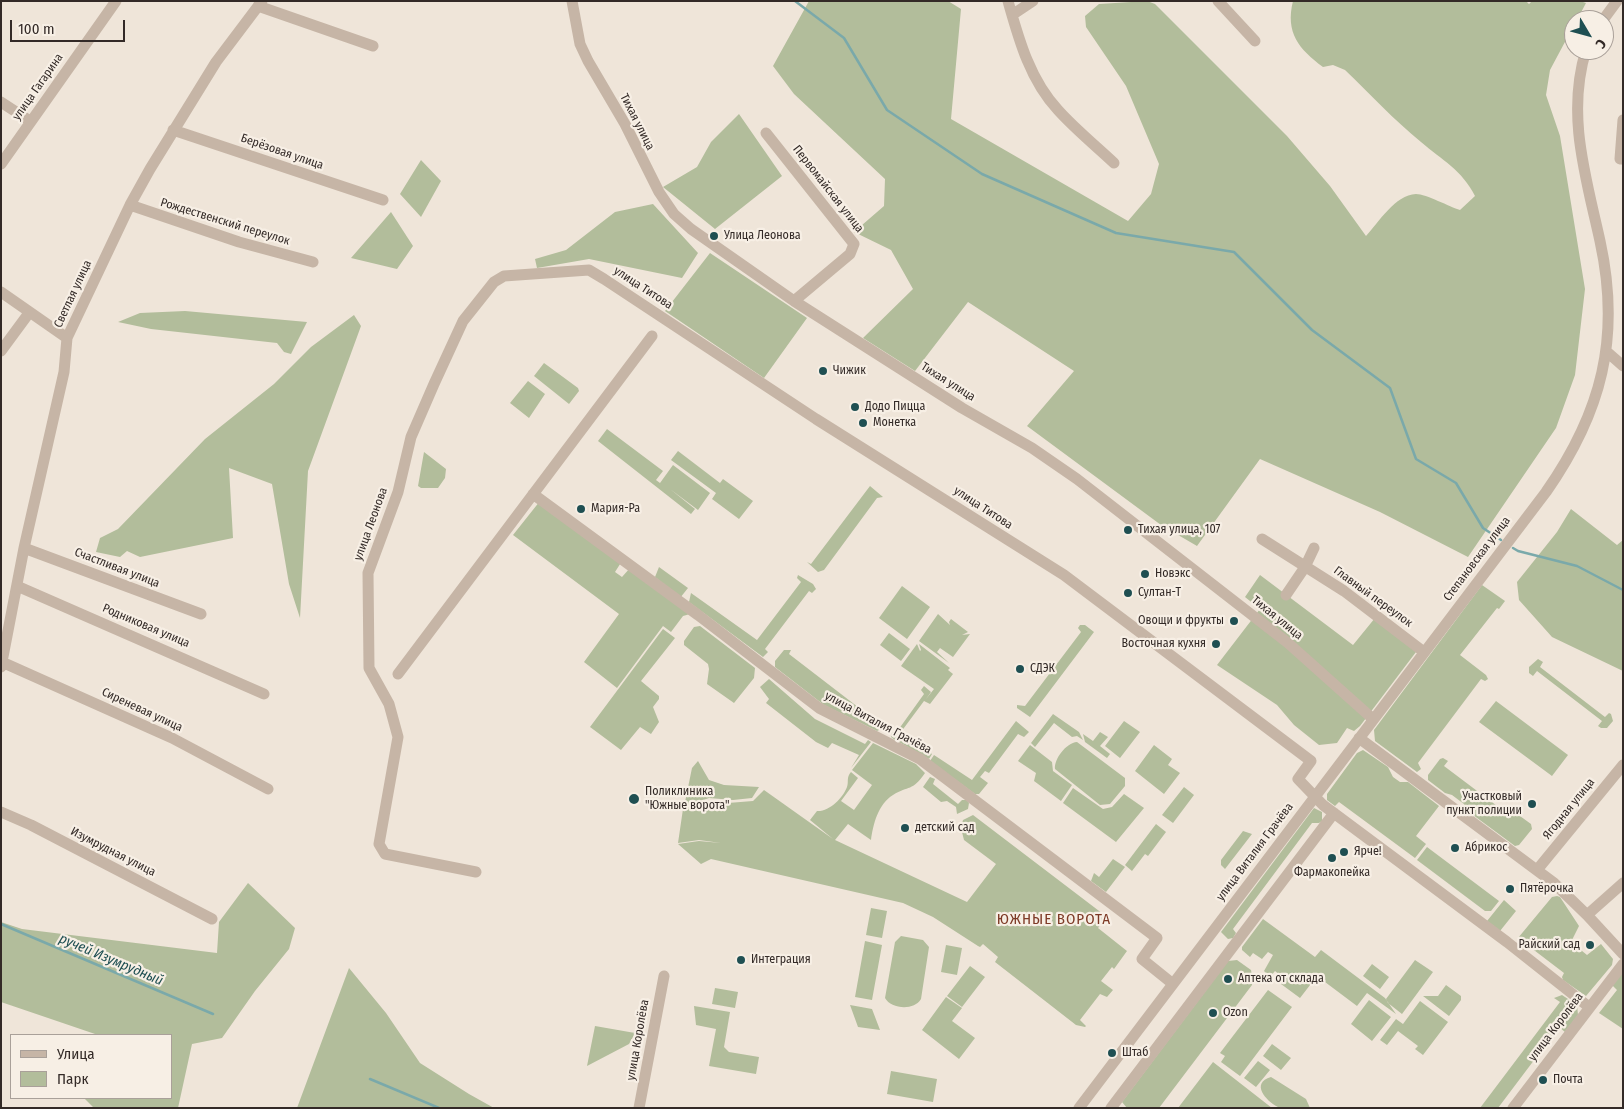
<!DOCTYPE html>
<html>
<head>
<meta charset="utf-8">
<style>
	body { margin:0 }
	#map { position:relative; width:1624px; height:1109px; overflow:hidden; background:#efe5d9; font-family:"Fira Sans Condensed",sans-serif }
	canvas { display:block }
	.frame { position:absolute; inset:0; border:2px solid #332a27; pointer-events:none }
	.legend { position:absolute; left:10px; top:1034px; width:162px; height:65px; box-sizing:border-box; background:#f7efe5; border:1px solid #a9a099; margin:0; padding:6px 9px; list-style:none; font-size:15px; color:#332a27 }
	.legend li { display:flex; align-items:center; gap:10px; height:25px }
	.legend b { width:25px; border:1px solid #a9a099 }
	.north { position:absolute; left:1564px; top:10px; width:50px; height:50px; box-sizing:border-box; background:#f7efe5; border:1px solid #a9a099; border-radius:50%; rotate:127deg; font-size:14px; font-weight:700; line-height:20px; text-align:center; color:#332a27 }
	.north::after { content:''; display:block; margin:auto; width:18px; height:22px; background:#1f4f52; clip-path:polygon(50% 0,100% 100%,50% 72%,0 100%) }
	.scale { position:absolute; left:10px; top:20px; width:115px; height:22px; box-sizing:border-box; border:2px solid #332a27; border-top:0; padding-left:6px; font-size:15px; line-height:18px; white-space:nowrap; color:#332a27; -webkit-text-stroke:4px #f7efe5; paint-order:stroke }
</style>
</head>
<body>
<div id="map">
<canvas width="1624" height="1109"></canvas>
<div class="frame"></div>
<ul class="legend">
<li><b style="height:6px;background:#c6b5a6"></b>Улица</li>
<li><b style="height:14px;background:#b2bd9b"></b>Парк</li>
</ul>
<div class="north">С</div>
<div class="scale">100 m</div>
</div>
<script>
const g = document.querySelector('canvas').getContext('2d');
g.lineJoin = 'round';
function fill(path, color) { g.fillStyle = color; g.fill(path, 'evenodd'); }
function stroke(path, color, width, dash) { g.strokeStyle = color; g.lineWidth = width; g.lineCap = dash ? 'butt' : 'round'; g.setLineDash(dash || []); g.stroke(path); }
function drawText(font, color, halo, rows, align = 'center') {
  g.font = font + ' "Fira Sans Condensed",sans-serif'; g.lineWidth = 4.5; g.setLineDash([]); g.textBaseline = 'middle'; g.strokeStyle = halo; g.fillStyle = color; for (const [text, x, y, turn = 0] of rows) {
    g.save(); g.translate(x, y); g.rotate((+turn || 0) * Math.PI / 180); g.textAlign = isNaN(turn) ? turn : align; if (halo) g.strokeText(text, 0, 0); g.fillText(text, 0, 0); g.restore();
  }
}
fill(new Path2D(`
	M809,1h139l13,8 -10,110 177,102 23,-27 8,-30 -33,-78 -40,-59 -1,-11 14,-12 48,-3 8,3 132,132 43,50 36,50c13,-14 29,-41 50,-42 10,0 34,13 44,16l15,-14c-13,-26 -33,-36 -54,-54 -27,-22 -51,-48 -76,-72l-12,-5 -10,2c-24,-18 -38,-34 -30,-66h233l3,3 3,-3h48l6,2 -9,17h-3v5l-24,45 -4,25 14,41 25,153 -10,86 -19,53 -88,129 -88,-45 -120,-53 -63,87 -36,-21 -134,-99 47,-55 -106,-69 -53,69 -52,-33 50,-49 -22,-39 -37,-18 30,-26 1,-27 -91,-85 -21,-28z
	M739,114l43,62 -67,53 -52,-42 34,-20 14,-25z
	M421,160l20,21 -20,36 -21,-23z
	M653,204l45,49 -16,25 -93,-19 -52,9 -2,-9 31,-9 49,-38z
	M391,212l22,34 -16,23 -46,-11z
	M710,253l97,65 -43,60 -99,-67z
	M185,311l122,11 -16,32 -7,-2 -7,-9 -126,-14 -33,-7 22,-9z
	M354,315l7,11 -53,145 -8,147 -11,-34 -17,-100 -43,-16 4,70 -93,19 -13,-6 -7,6 -24,-5 4,-14 18,-9 87,-90 69,-55 37,-37z
	M544,363l34,25 1,3 -10,13 -35,-28z
	M528,381l17,13 -16,24 -19,-15z
	M607,429l56,42 -7,9 4,3 13,-18 37,28 -12,17 -28,-21 25,20 -4,5 -93,-73z
	M678,451l42,32 3,-4 30,22 -14,18 -27,-20 4,-6 -45,-33z
	M424,452l22,17 -1,9 -7,10h-17l-3,-2z
	M870,486l13,11 -6,1 -53,72 -6,2 -11,-10 4,2z
	M540,501l82,60 -7,11 7,5 8,-9 60,46 -7,2 -12,16 -8,-6 -46,62 -33,-26 35,-48 -106,-79z
	M1571,509l46,36 6,-5v131l-71,-34 -33,-37 -2,-18 40,-50z
	M659,567l29,21 -8,10 -25,-21z
	M798,575l15,9 3,5 -4,4 -3,-2 -44,58 3,3 -5,5 -74,-55 2,-9 66,47 44,-58 -4,-4z
	M1260,575l93,70 22,-27 41,34 -56,74 -6,5 -7,-3 -10,15 -18,2 -25,-20 -17,-20 -60,-40 43,-56 -15,-12z
	M1482,585l23,16 -6,8 -2,-1 -37,47 26,20 2,4 -3,2 -4,-2 -63,84 3,6 -4,3 -42,-31 -1,-11z
	M902,586l28,21 -23,32 -28,-21z
	M938,614l12,11 -1,-3 2,-3 17,13 -6,3 8,-1 -17,23 -13,-9 -3,4 12,11 -30,-22z
	M1080,625h5l9,7 -64,85 -13,-9v-3l8,1 56,-74 -3,-4z
	M700,626l55,42 -1,10 -20,25 -27,-19 2,-15 -1,-5 -24,-19v-4l10,-14z
	M663,629l12,9 -34,43 18,15v3l-6,8 6,15 -8,12 -11,-7 -19,23 -31,-23z
	M889,633l21,16 -9,12 -21,-16z
	M917,644l3,7 1,-1 -2,-6 31,24 -2,2 5,4 -23,30 -6,-3 -29,39 -4,-3 1,-5 4,1 28,-39 -3,-4 3,-4 7,6 -5,7 8,-10 -33,-23z
	M784,650h7l-2,4 91,70 3,-3 -2,8 -4,2 -53,-26 -49,-38v-6z
	M1538,659l5,3 -3,5 65,50 4,-4 2,1 2,7 -6,7h-6l-3,-2 4,-5 -65,-50 -4,5 -4,-3v-6z
	M769,679l46,40 50,25 3,-4 3,2 -20,26 8,-13 -27,-12 -4,5 -12,-6 -50,-39 3,-4 -9,-12z
	M1496,701l72,54 -16,21 -73,-54z
	M1053,714l26,18 4,8 -6,-4 -5,1 -18,-14 -19,24 -4,-4z
	M1016,721l13,11 -5,5 -6,-3 -29,39 -4,-2 -5,6 8,6 -9,11h-4l-45,-33 4,-6 38,25z
	M1124,721l16,11 -20,26 -15,-12z
	M1100,732l8,5 -8,9 10,8 -3,4 -22,-16 -2,-8 10,7z
	M903,733l29,21 -3,5 -32,-18z
	M1077,742l48,36v8l-15,18 -10,1 -45,-36c-1,-10 11,-26 22,-27z
	M873,743l43,21 9,9c-13,19 -16,12 -32,22 -15,9 -20,30 -22,45l-23,-16 -13,16 132,62 29,-38 -32,-24 -3,-12 2,-8 10,-5 134,102 -9,11 29,23 -13,18 -2,-2 -11,14 12,9 -6,7 -7,-3 -20,26 6,6 -1,1 -9,-2 -81,-63 3,-5 -15,-13 -3,3 -2,-1 -45,-29 -30,-14 -192,-44 -10,5 -23,-20 21,-3 22,2 -22,-3 -21,3 5,-34 26,-8 19,2 25,-2 11,-11 69,49 -23,-19 7,-9c12,1 26,-13 30,-24 2,-6 -1,-9 4,-15l7,6 -17,23 13,9 18,-25 -20,-15z
	M1030,745l22,17 1,9 19,14 -11,16 -27,-20 2,-8 -18,-12z
	M1154,745l18,14 -4,6 12,8 -16,21 -29,-23z
	M1363,750l25,17 5,10 7,5h8l31,24 -23,30 10,8 -11,14 -76,-56 -4,4 -8,-6v-6l30,-41z
	M1443,758l5,3 -4,5 65,49 4,-4 18,13 1,5 -13,16 -4,1 -46,-34 -5,-8 -12,-9 -7,-2 -17,-13v-5l12,-16z
	M698,761l11,19 15,5 35,2 -7,11 -19,2 -24,-2 -25,9 8,-39z
	M930,777l5,2 -2,5 25,20 4,-4h5l2,3 -1,6 -11,5 -1,-7 -9,-6 -6,1 -18,-15z
	M1184,787l10,8 -21,28 -11,-8z
	M1073,788l30,21 9,-2 12,-13 20,14 -28,34 -53,-39z
	M1314,808l8,4v9l-3,2h-7l-79,106 3,4 -3,5 -5,1 -7,-7z
	M1156,824l10,8 -18,24 -3,-2 -13,17 -7,-6z
	M1243,831l9,3 -27,35 -4,-4v-5z
	M1427,847l72,54 -8,10h-6l-68,-51z
	M1113,859l12,8 -19,25 -15,-11 3,-8 5,4z
	M248,883l47,45 -6,21 -34,42 -33,47 -30,6 -14,64h-84l-10,-10h87v-63h-73l-97,-33v-80l21,7 195,24 2,-31z
	M1557,896l3,1 19,29 -8,16 16,13 14,-11 12,15 -1,6 -26,31 -23,-16 -1,-3 2,-4 -38,-29 -2,3 -6,-2v-7l34,-41z
	M1504,900l12,11 -16,20 -13,-10z
	M871,908l16,3 -5,27 -16,-3z
	M1263,919l52,38 6,-7 64,48 11,16 -29,-21 -10,13 -40,-30 -17,22 -19,-14 4,-5 -10,-8 -5,6 -6,-6 9,-16 -5,-3 -6,7 -9,-6 -3,4 -8,-7v-3z
	M901,936l22,4 6,7 -8,52c-7,12 -30,10 -36,-1l10,-56z
	M865,941l17,4 -10,55 -17,-3z
	M946,945l16,3 -5,27 -16,-3z
	M1237,960l14,10 2,11 -1,4 -93,123h-32l-5,-6 106,-141z
	M1415,960l18,12 -31,42 -14,-11 -2,-4z
	M1372,964l17,13 -9,12 -17,-13z
	M970,966l15,11 -23,30 -15,-11z
	M349,968l37,45 34,50 49,31 25,14h-197z
	M1623,969v60l-24,-16 18,-23 -5,-5z
	M1446,985l15,11v4l-12,16 -26,-20h15z
	M715,988l23,4 -3,16 -23,-4z
	M1268,990l24,17 -52,69 -19,-14 4,-6 -5,-3z
	M1562,995l15,10 1,10 -13,17 -6,-5 -61,81h-18l80,-106 -6,-4z
	M946,997l16,11 -10,13 23,17 -16,21 -37,-29z
	M1369,1000l22,17 -19,24 -21,-17z
	M1420,1001l28,21 -25,33 -8,-6 3,-3 -20,-15 -11,14 -7,-5 16,-21 7,5z
	M850,1005l22,4 8,21 -22,-3z
	M694,1006l36,6 -6,35 5,5 30,5 -3,17 -47,-8 7,-37 -20,-4z
	M595,1026l40,7 -6,11 -42,22z
	M1272,1044l19,14 -10,12 -18,-14z
	M1258,1061l12,9 -14,17 -12,-9z
	M1213,1062l59,46h-94z
	M891,1071l46,8 -4,23 -46,-8z
	M1271,1077l35,22 4,9c-9,0 -24,1 -32,-1 -12,-6 -28,-24 -7,-30z`), '#b2bd9b');
stroke(new Path2D(`
	M795,1l49,37 43,72 95,64 134,59 118,19 78,78 78,58 26,71 40,24 27,45 18,12
	M1513,548l5,3 59,15 46,24
	M1,924l212,90
	M370,1079l69,29`), '#7aa9aa', 2.5);
stroke(new Path2D(`
	M572,1l8,43 8,17 37,63 34,68 15,22 17,15 103,72 168,107 70,40 45,31 211,164 85,76
	M1008,1c11,39 22,79 50,109 17,19 38,36 56,53
	M1218,1l37,40
	M258,6l115,40
	M1012,15l21,-14
	M1603,20l14,-19
	M1,102l29,19
	M1623,120l-3,39h3
	M173,130l210,70
	M766,133l88,111 -4,10 -56,47
	M1,164l115,-163
	M130,205l109,37 74,20
	M1,292l66,46
	M1,351l28,-38
	M1606,351l17,15
	M533,494l165,121 121,93 101,51 237,179 -15,21 31,25
	M1262,539l82,52 80,61
	M24,548l177,66
	M17,586l247,108
	M1286,595l19,-28 9,-19
	M2,662l170,76 96,51
	M1,667l23,-119 40,-176 3,-34 63,-133 20,-36 66,-107 46,-61
	M398,674l254,-338
	M1359,738l195,145 33,32 36,39
	M1,812l30,13 181,94
	M1537,870l86,-105
	M476,872l-91,-18 -6,-10 19,-107 -9,-33 -20,-36 -1,-95 30,-81 13,-55 23,-53 29,-63 31,-39 10,-6 85,-6 15,9 212,140 248,156 247,186 -13,18 25,26 184,137 82,65
	M1587,915l36,-32
	M639,1108l25,-132
	M1079,1108l467,-616c56,-80 75,-155 54,-251 -14,-64 -34,-126 -14,-191
	M1111,1108l223,-295
	M1513,1108l110,-144`), '#c6b5a6', 11);
for (const [x, y, r, color] of [
	[714,236,5,"#1f4f52"],
	[823,371,5,"#1f4f52"],
	[855,407,5,"#1f4f52"],
	[863,423,5,"#1f4f52"],
	[581,509,5,"#1f4f52"],
	[1128,530,5,"#1f4f52"],
	[1145,574,5,"#1f4f52"],
	[1128,593,5,"#1f4f52"],
	[1234,621,5,"#1f4f52"],
	[1216,644,5,"#1f4f52"],
	[1020,669,5,"#1f4f52"],
	[634,799,6,"#1f4f52"],
	[1532,804,5,"#1f4f52"],
	[905,828,5,"#1f4f52"],
	[1455,848,5,"#1f4f52"],
	[1344,852,5,"#1f4f52"],
	[1332,858,5,"#1f4f52"],
	[1510,889,5,"#1f4f52"],
	[1590,945,5,"#1f4f52"],
	[741,960,5,"#1f4f52"],
	[1228,979,5,"#1f4f52"],
	[1213,1013,5,"#1f4f52"],
	[1112,1053,5,"#1f4f52"],
	[1543,1080,5,"#1f4f52"]
]) { const dot = new Path2D(); dot.arc(x, y, r, 0, 2 * Math.PI); g.fillStyle = color; g.fill(dot); stroke(dot, '#f7efe5', 2); }
drawText('12px', '#332a27', '#f7efe5', [
	["улица Гагарина",38,87,-55],
	["Тихая улица",637,122,63],
	["Берёзовая улица",282,152,19],
	["Первомайская улица",828,189,52],
	["Рождественский переулок",225,222,17],
	["улица Титова",643,288,33],
	["Светлая улица",73,294,-65],
	["Тихая улица",948,382,32],
	["улица Титова",983,508,33],
	["улица Леонова",371,524,-70],
	["Степановская улица",1477,559,-53],
	["Счастливая улица",117,568,21],
	["Главный переулок",1373,597,36],
	["Тихая улица",1277,618,39],
	["Родниковая улица",146,626,23],
	["Сиреневая улица",142,710,25],
	["улица Виталия Грачёва",878,723,28],
	["Ягодная улица",1569,809,-51],
	["Изумрудная улица",113,852,27],
	["улица Виталия Грачёва",1255,852,-53],
	["улица Королёва",1556,1027,-53],
	["улица Королёва",638,1040,-80]
]);
drawText('12px', '#332a27', '#f7efe5', [
	["Улица Леонова",724,236],
	["Чижик",833,371],
	["Додо Пицца",865,407],
	["Монетка",873,423],
	["Мария-Ра",591,509],
	["Тихая улица, 107",1138,530],
	["Новэкс",1155,574],
	["Султан-Т",1138,593],
	["Овощи и фрукты",1224,621,"right"],
	["Восточная кухня",1206,644,"right"],
	["СДЭК",1030,669],
	["Поликлиника",645,792],
	["\"Южные ворота\"",645,806],
	["Участковый",1522,797,"right"],
	["пункт полиции",1522,811,"right"],
	["детский сад",915,828],
	["Абрикос",1465,848],
	["Ярче!",1354,852],
	["Фармакопейка",1332,873,"center"],
	["Пятёрочка",1520,889],
	["Райский сад",1580,945,"right"],
	["Интеграция",751,960],
	["Аптека от склада",1238,979],
	["Ozon",1223,1013],
	["Штаб",1122,1053],
	["Почта",1553,1080]
], 'left');
drawText('italic 14px', '#1f4f52', '#f7efe5', [
	["ручей Изумрудный",111,960,23]
]);
g.letterSpacing = '1px';
drawText('15px', '#7d3925', '#f7efe5', [
	["ЮЖНЫЕ ВОРОТА",1054,920]
]);
g.letterSpacing = '0px';
</script>
</body>
</html>
